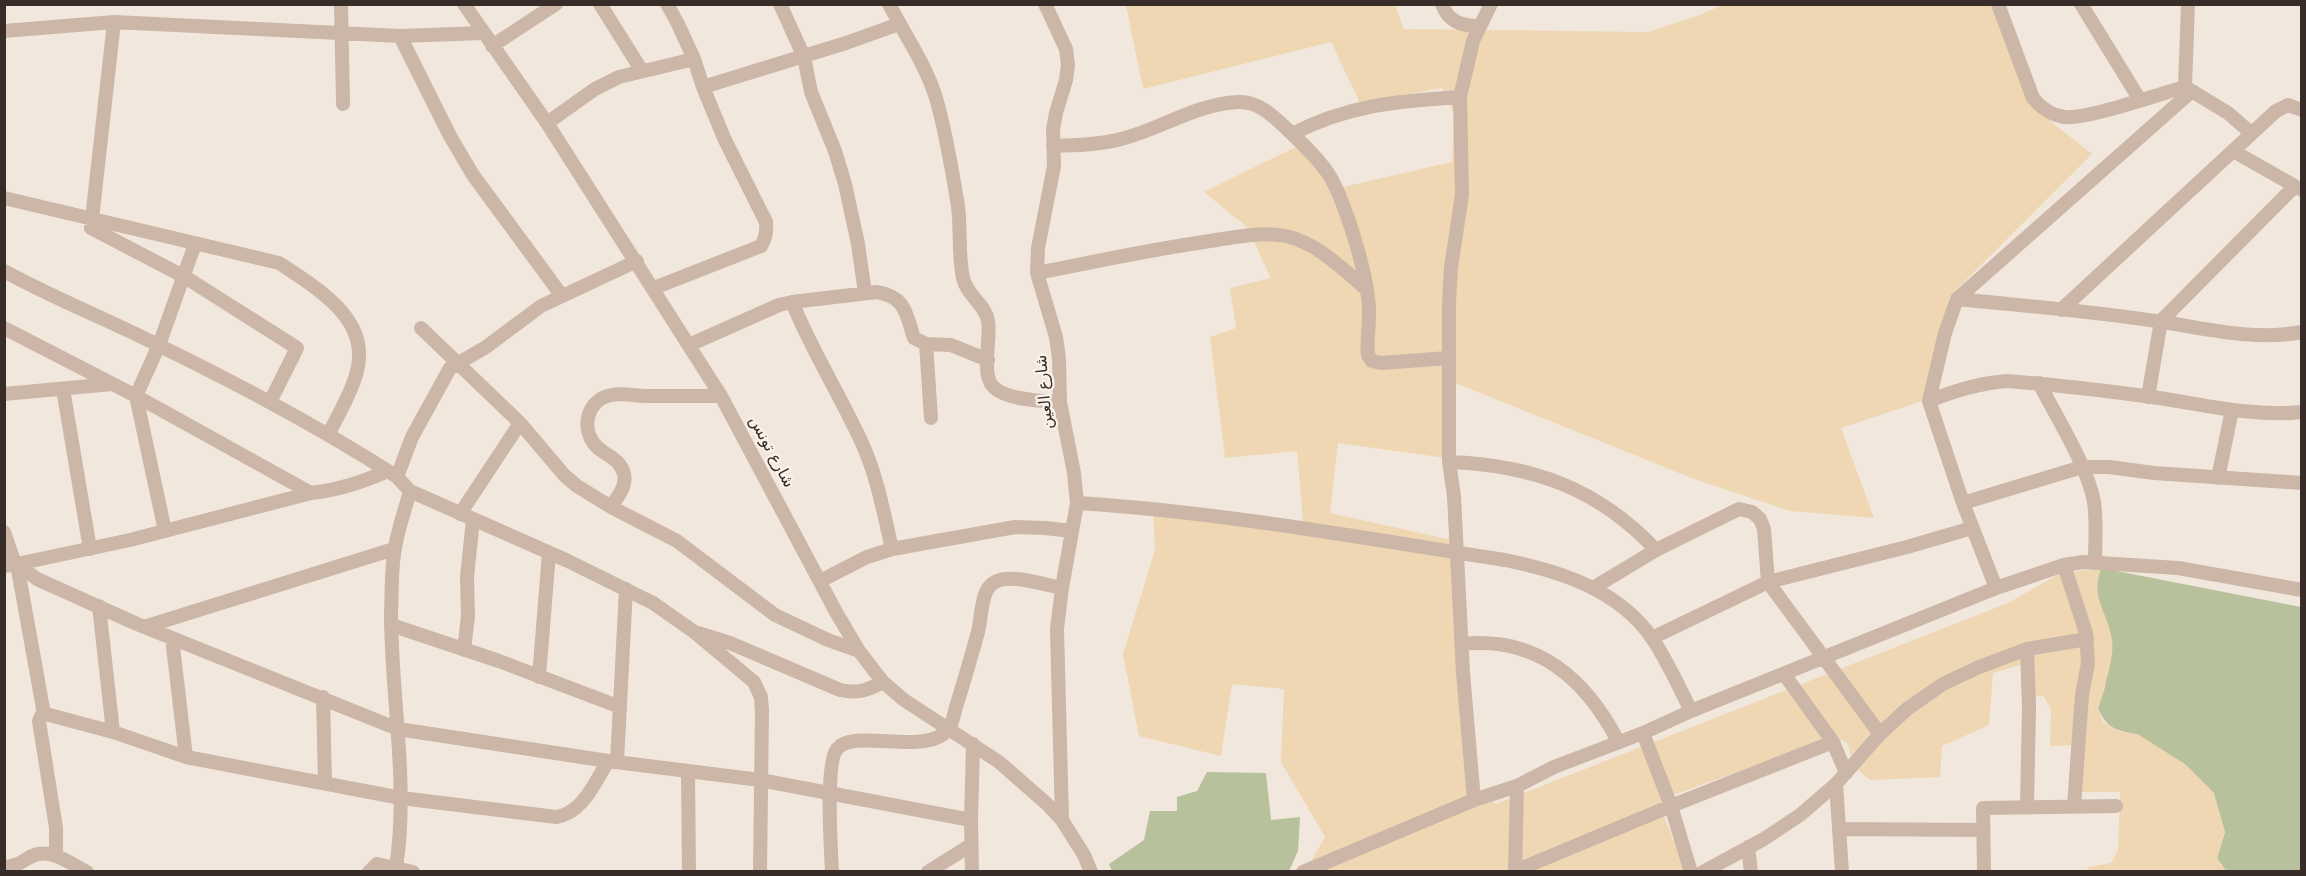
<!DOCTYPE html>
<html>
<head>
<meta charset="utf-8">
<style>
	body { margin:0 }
	#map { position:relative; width:2306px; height:876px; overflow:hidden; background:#f2e7dc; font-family:"DejaVu Sans",sans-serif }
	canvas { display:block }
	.frame { position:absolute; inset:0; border:6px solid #372c28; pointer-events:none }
</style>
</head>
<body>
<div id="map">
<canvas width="2306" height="876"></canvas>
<div class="frame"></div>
</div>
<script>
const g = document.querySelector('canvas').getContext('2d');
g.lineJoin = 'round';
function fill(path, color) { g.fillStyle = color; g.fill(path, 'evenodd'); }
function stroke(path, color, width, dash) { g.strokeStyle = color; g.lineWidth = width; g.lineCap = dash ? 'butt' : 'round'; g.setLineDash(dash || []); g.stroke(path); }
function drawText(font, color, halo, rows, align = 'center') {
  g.font = font + ' "DejaVu Sans",Vazirmatn,sans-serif'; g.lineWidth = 4.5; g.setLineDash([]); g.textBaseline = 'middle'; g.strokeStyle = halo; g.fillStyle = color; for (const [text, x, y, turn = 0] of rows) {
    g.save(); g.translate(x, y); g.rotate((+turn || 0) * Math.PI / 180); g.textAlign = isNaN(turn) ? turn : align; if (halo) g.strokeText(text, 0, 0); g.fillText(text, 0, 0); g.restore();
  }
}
fill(new Path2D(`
	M2101,568l200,39v264h-75l-9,-13 8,-26 -86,-97c-22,-5 -32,-5 -41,-27l7,-21 -9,-103z
	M1207,772l59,1 5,47 29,-3 -2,34 -9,20h-177l-3,-7 35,-24 6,-29h27v-14l20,-6z`), '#b7c29c');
fill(new Path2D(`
	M1126,5h269l9,24 244,3 52,-17 22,-10h277l50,115 43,34 -143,143 -15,100 -93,31 33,90 -84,-7 -96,-32 -246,-99 5,79 -115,-16 -8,70 126,28 13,245 27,18 512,-201 51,-29 42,-6c-11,32 7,43 11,72 3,16 -9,52 -14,68l5,14 16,9 20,4 46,29 29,29 11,39 -8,26 9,13h-139l1,-4 23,-4 7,-13 2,-58h-46l3,-47 -27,1 1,-36 -8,-15 -11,3 -6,-35 -33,10 -4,52 -47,21 -2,31 -70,3 -15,-13 -8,-24 -12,-6 -173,62 -1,10 25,62h-372l-5,-6 16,-28 -44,-75 3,-73 -52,-5 -11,72 -82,-20 -16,-82 32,-104 -2,-41 150,12 -6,-70 -72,7 -15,-121 26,-9 -6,-40 41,-10 -24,-51 -43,-35 102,-50 37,45 109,-25 2,-48 -12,-26 -82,15 -29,-61 -188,47z`), '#eed7b2');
stroke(new Path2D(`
	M341,4l2,100
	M464,4l83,119 174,273 115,216 23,39 24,31 21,18 95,62 48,42 15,16 22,35 7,17
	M600,4l42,67
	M780,4l24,53 7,35 24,59 10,33 13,60 7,49
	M889,4c16,31 37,61 47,94 10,34 16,72 22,108 3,24 0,48 5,72 4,18 23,27 25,43 3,18 -6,48 3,63 10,16 52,17 69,18
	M1045,4l21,45 2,16 -2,15 -10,33 -3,17 1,36 -16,82 -1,25 19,64 3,21 1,44 14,71 3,30 -15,85 -5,41 5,191
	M1442,4c6,18 20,22 37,22
	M1998,4l35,94c8,10 18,17 31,19 23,3 94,-23 121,-30l43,26 23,20
	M2081,4l59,96
	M114,22l-23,206 94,49 112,71 -27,54
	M4,31l110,-9 286,14 83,-3
	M400,36l50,100 23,39 89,121
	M492,46l64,-42
	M703,87l143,-44 53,-19
	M2185,87l3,-83
	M547,123l48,-34 24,-12 75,-18
	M1292,134c56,-29 106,-33 168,-37
	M1053,146c22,-1 46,-1 68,-7 40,-10 75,-35 117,-37 21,-1 36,15 50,28 15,14 33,31 43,48 16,30 37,98 38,131 1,16 -3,31 -1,46l4,6 9,2 67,-5
	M2233,151l69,39
	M4,198l275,65c39,26 94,57 77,112 -6,20 -17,39 -27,58
	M4,271c51,28 105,49 156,75 78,38 155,79 228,125
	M1037,273c56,-11 111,-23 167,-31 26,-4 56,-11 82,-6 31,7 57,33 80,53
	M654,288l107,-42c5,-8 6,-15 5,-24l-42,-84 -21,-51 -9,-28 -16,-35 -11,-20
	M1957,299c68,7 137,12 205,23 47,7 92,19 140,10
	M792,302c20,49 48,93 70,141 15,33 22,71 30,106
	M2061,310l215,-199 12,-6 14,5
	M4,328l132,68 175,97
	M421,328l99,95 45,53 12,10 34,21 66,34 98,74 53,25 31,11
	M926,344l5,74
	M689,345l90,-40 13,-3 85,-10c29,5 29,22 37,46l12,6 25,1 37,15
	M2039,383c17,33 49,84 55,119 3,20 1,41 1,61
	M63,389l27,160
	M4,394l108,-10
	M2148,397l13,-76 134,-135
	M1929,401c27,-11 50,-18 78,-20 51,4 102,10 152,17 46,7 96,19 143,14
	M1449,462c83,3 149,26 207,88
	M397,477l15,-40 38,-69 36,-21 55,-41 96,-45
	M2218,478l14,-68
	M1077,503c144,9 286,35 428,57 54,11 113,29 147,78 15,22 27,49 39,73
	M1963,503l119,-36h27l45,6 148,10
	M611,507c6,-10 16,-20 13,-33 -4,-16 -18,-18 -28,-28 -16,-18 -9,-46 15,-51 10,-2 22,0 32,1 26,0 52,0 78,0
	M460,514l60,-91
	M165,531l-29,-135 23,-51 36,-101
	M4,532l9,26 4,6 27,150
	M17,564l113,-24 181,-47c28,-3 51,-11 77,-22l9,6 13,14 158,70 85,42 40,28 61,51 7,15 1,14 -2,161
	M2064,565l22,68 2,30 -6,32 -8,111
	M4,566l13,-2 20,15 100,45 261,105 210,32 152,19 211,40 1,52
	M820,581l47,-24 25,-8 123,-22 30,1 27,3
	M1593,588l63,-38 83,-41 13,3 8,7 4,10 4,53 112,152
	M1996,588l-33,-85 -34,-102 16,-68 12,-34 235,-208
	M99,606l14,126
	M391,625l108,36 121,46
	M144,627l250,-78
	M698,633l32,10 110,47c18,4 28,0 43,-8
	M172,638l14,119 215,41 155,19c27,-4 39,-35 52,-56
	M1652,638l116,-56 139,-35 65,-19
	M1462,644c75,-8 123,34 156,97
	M464,650l4,-34 -1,-39 6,-57
	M1784,674l49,68 13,31
	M539,677l10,-124
	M323,697l2,86
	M1643,733l28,73 20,66
	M617,762l9,-173
	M688,771l1,101
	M1836,784l6,88
	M1474,800l-11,-127 -9,-177 -5,-34v-159l2,-36 11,-72 -2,-98 13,-56 18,-37
	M2027,807l2,-100 -2,-58
	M971,820l2,-76
	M1840,829l143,1
	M1748,847l3,25
	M56,856v-28l-17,-107 2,-5 5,-2 67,18 73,25
	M4,867c11,0 18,-5 26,-10 20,-11 40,7 57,15
	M396,868c13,-85 -5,-170 -5,-256 1,-20 0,-43 4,-64 3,-19 10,-38 15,-57
	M1515,871l156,-65 162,-64
	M369,872l8,-8 36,8
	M832,872c-1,-23 -7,-108 5,-123 17,-22 92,9 112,-21 4,-5 5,-15 7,-21 8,-25 15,-50 22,-75 3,-13 3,-28 8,-40 2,-4 5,-8 9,-10 15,-9 50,3 67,6
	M928,872l43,-27
	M1303,872l171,-72 43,-14 37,-19 89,-34 48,-22 305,-123 68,-23 19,-3 95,6 124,22
	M1515,872l2,-86
	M1703,872l61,-33 36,-24 36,-31 44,-50 27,-25 36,-25 36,-17 48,-18 60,-10
	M1984,872l-1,-64 133,-2`), '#cbb6a8', 14);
drawText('16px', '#372c28', '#faf1e9', [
	["شارع العين",1045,392,-95],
	["شارع تونس",771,452,62]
]);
</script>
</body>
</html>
